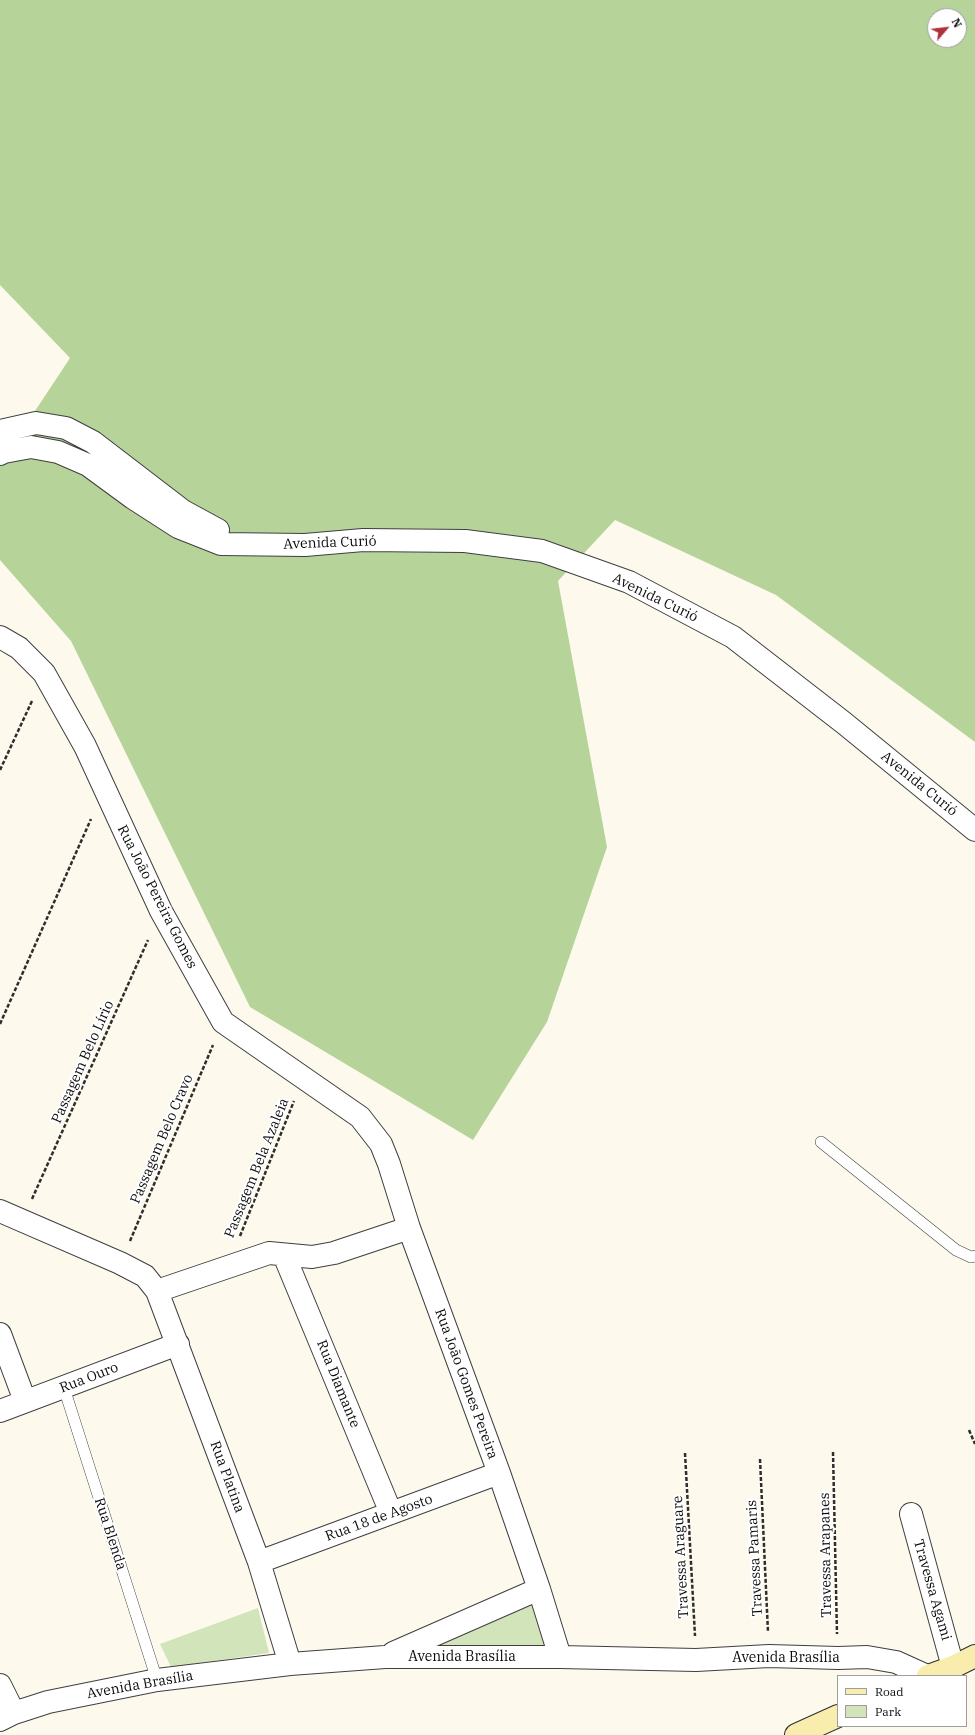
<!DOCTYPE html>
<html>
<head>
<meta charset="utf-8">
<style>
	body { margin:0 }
	#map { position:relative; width:975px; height:1735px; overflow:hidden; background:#fdfaed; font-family:"IBM Plex Serif",serif }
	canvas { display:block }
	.legend { position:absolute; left:837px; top:1675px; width:130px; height:52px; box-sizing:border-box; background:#fff; border:1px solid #9e9e9e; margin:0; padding:5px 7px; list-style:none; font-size:12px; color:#0c0c0c }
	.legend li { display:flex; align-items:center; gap:8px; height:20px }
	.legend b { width:20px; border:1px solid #9e9e9e }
	.north { position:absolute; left:927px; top:8px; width:40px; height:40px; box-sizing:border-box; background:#fff; border:1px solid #9e9e9e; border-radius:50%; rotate:62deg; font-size:11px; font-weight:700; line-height:16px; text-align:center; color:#0c0c0c }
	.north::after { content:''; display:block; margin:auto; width:14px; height:18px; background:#af313b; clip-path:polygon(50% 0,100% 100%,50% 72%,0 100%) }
</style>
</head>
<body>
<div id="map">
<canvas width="975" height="1735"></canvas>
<ul class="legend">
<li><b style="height:5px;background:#f8edad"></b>Road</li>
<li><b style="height:11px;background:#d1e4ba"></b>Park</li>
</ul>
<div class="north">N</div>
</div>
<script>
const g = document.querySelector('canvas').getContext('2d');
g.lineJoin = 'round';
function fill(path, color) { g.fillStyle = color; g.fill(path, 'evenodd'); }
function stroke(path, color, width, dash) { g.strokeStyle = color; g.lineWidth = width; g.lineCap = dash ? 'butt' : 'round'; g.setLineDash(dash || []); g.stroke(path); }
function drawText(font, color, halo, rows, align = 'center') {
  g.font = font + ' "IBM Plex Serif",serif'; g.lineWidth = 4; g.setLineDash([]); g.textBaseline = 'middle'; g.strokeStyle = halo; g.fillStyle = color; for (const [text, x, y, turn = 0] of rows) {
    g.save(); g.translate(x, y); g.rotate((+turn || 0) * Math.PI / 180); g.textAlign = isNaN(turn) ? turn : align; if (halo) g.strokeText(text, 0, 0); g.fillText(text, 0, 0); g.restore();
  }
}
fill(new Path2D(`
	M533,1600l12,48h-123z
	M258,1608l11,45 -98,14 -11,-23z`), '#d1e4ba');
fill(new Path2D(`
	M0,0h975v742l-199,-147 -161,-75 -57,61 49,266 -60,175 -74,118 -223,-133 -179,-366 -71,-81v-96l70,-106 -70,-73zM935,16h24v24h-24z`), '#b6d49a');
const service = new Path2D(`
	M821,1142l135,108 15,7 4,-1
	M64,1388l93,292`);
const minor = new Path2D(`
	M0,637l19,11 25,25 41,73 76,165 62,111 137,95 21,27 8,20 20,64 90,245 40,116 21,68
	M0,1211l120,52 25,13 12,15 102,271 31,102
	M284,1255l107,258
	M157,1291l112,-38 43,4 22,-4 75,-25
	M0,1334l25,67
	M0,1411l178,-67
	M911,1514l42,153
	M259,1562l240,-89
	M393,1653l146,-64
	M0,1685l14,28
	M0,1720l14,-7 34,-11 109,-22 133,-16 95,-7h175l136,3 73,-4 69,2 29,-1 29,5 31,14`);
const tertiary = new Path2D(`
	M0,431l36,-8 30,5 27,14 90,69 35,19
	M0,454l4,-2 27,-5 27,5 30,13 45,33 45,29 43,17 84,1 58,-5 102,1 77,10 87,31 104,55 111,86 131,107`);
const secondary = new Path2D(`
	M928,1676l25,-9 22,-11
	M796,1735l42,-19`);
stroke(service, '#3f3f3f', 12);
stroke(minor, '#3f3f3f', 24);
stroke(tertiary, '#3f3f3f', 24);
stroke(secondary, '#2e2e2e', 24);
stroke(new Path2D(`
	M0,770l32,-69
	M0,1024l91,-205
	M32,1199l116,-259
	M240,1236l54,-135
	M130,1241l83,-196
	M969,1430l6,14
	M833,1452l4,182
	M685,1453l10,183
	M760,1459l8,173`), '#2e2e2e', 2.5, [4, 2]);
stroke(service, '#fff', 11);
stroke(minor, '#fff', 22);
stroke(tertiary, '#fff', 22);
stroke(secondary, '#f8edad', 22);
drawText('14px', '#0c0c0c', '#fff', [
	["Avenida Curió",330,543,-2],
	["Avenida Curió",655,598,26],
	["Avenida Curió",919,784,39],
	["Rua João Pereira Gomes",157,897,63],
	["Passagem Belo Lírio",83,1062,-66],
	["Passagem Belo Cravo",162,1139,-67],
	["Passagem Bela Azaleia",257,1168,-68],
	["Rua Ouro",89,1378,-21],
	["Rua Diamante",338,1384,68],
	["Rua João Gomes Pereira",466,1384,70],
	["Rua Platina",227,1477,70],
	["Rua 18 de Agosto",379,1518,-20],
	["Rua Blenda",110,1534,72],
	["Travessa Arapanes",826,1555,-91],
	["Travessa Araguare",681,1557,-93],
	["Travessa Pamaris",755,1558,-93],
	["Travessa Agami",932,1590,74],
	["Avenida Brasília",462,1657],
	["Avenida Brasília",786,1658],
	["Avenida Brasília",140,1685,-10]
]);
</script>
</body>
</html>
